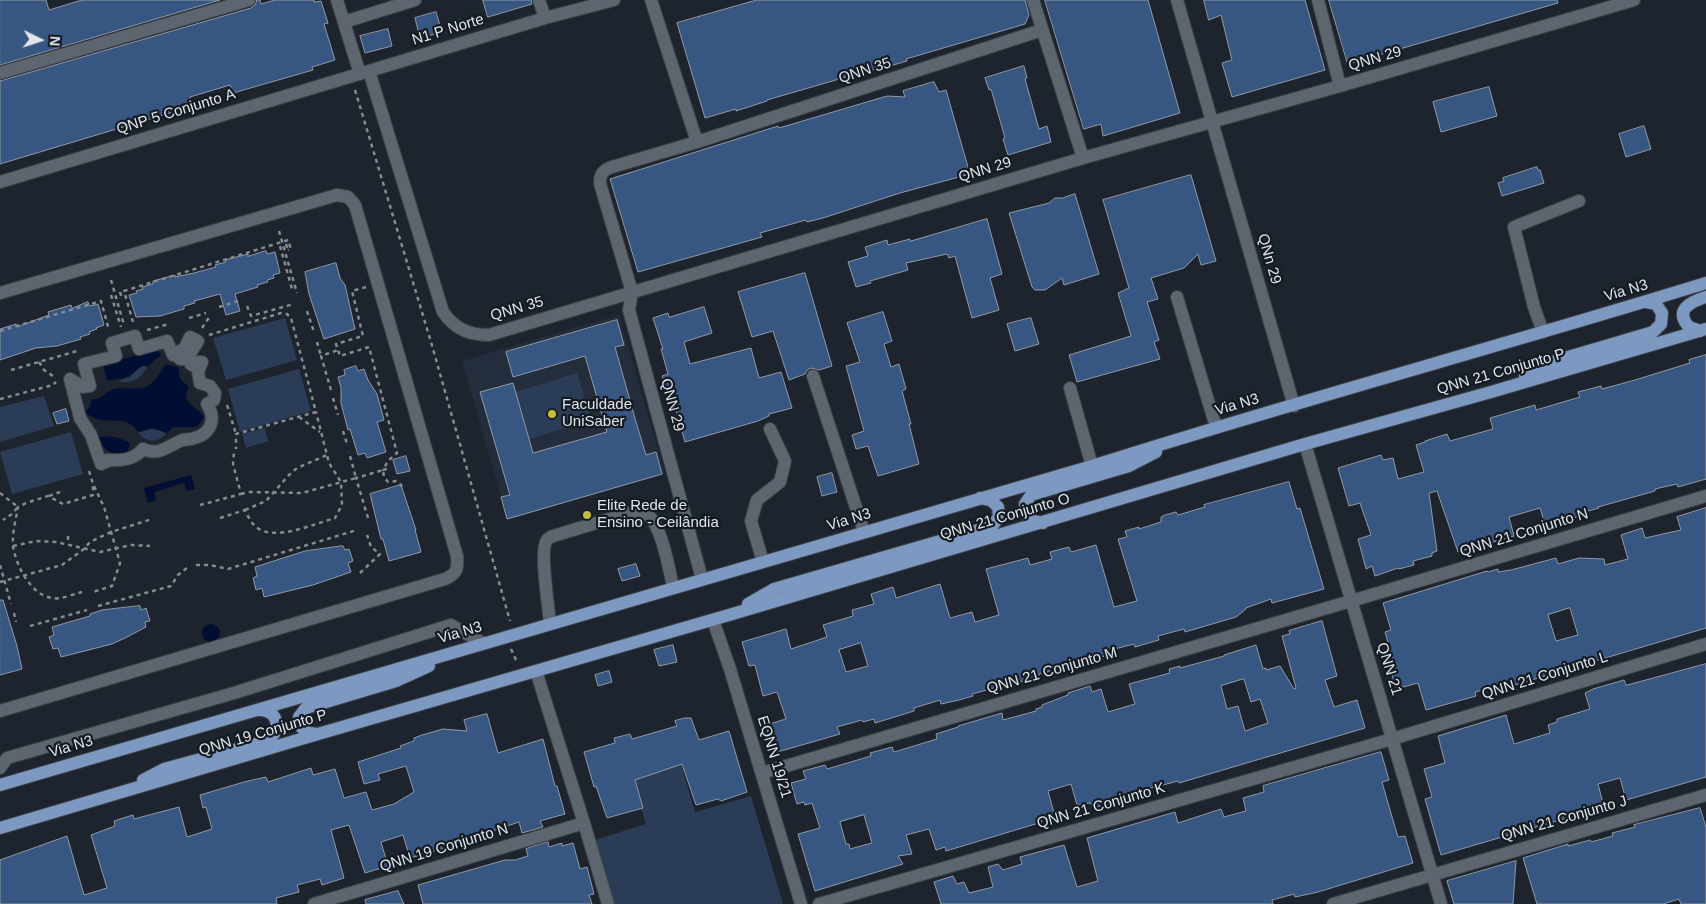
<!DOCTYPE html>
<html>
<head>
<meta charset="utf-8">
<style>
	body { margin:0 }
	#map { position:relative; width:1706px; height:904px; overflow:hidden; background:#1e242d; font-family:Arial,sans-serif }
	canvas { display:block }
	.north { position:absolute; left:15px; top:15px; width:50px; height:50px; -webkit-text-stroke:4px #151b23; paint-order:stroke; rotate:94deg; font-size:14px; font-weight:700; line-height:20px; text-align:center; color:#dfe4ea }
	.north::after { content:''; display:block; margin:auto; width:18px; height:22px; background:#dfe4ea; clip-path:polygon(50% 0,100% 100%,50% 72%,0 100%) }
</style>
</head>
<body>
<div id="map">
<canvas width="1706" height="904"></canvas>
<div class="north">N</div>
</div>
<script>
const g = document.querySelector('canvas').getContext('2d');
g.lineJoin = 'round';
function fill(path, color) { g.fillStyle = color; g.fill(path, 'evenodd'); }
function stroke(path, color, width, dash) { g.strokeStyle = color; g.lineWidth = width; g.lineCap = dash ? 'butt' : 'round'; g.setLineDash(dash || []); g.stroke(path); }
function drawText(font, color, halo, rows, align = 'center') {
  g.font = font + ' Arial,sans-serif'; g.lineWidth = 4.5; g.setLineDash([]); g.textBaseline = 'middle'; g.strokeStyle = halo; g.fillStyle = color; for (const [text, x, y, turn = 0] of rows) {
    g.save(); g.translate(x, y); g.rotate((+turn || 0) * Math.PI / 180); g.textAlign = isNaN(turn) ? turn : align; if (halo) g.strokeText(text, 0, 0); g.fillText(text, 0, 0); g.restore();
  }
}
fill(new Path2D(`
	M619,315l46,159 -157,46 -46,-159z`), '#232d3b');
fill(new Path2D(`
	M285,318l12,42 -71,20 -13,-42z
	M143,366l4,1c-5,11 -17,18 -29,14l12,-4 10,-10z
	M299,369l12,42 -71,21 -12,-43z
	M577,373l14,47 -65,20 -14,-47z
	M44,396l10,30 -54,16v-35z
	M265,428l3,13 -22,7 -4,-14z
	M151,429l10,2 5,3c-10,9 -18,9 -28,-1z
	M71,432l12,42 -71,20 -12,-42z
	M681,764l14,48 56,-16 32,108h-170l-19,-64 52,-16 -14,-45z`), '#2b3d56');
fill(new Path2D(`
	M158,349l3,7 -7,4 -5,6c-10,-1 -11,4 -18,9 -5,3 -17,5 -24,6l-4,-16z
	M166,364l12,3 2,12 9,8c-10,15 8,19 15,30l-7,10h-24l-6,6 -14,-5 -15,4c-14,-22 -33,-2 -53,-20l5,-6 1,-6c10,-1 12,-6 20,-10 13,-5 30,3 41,-7 6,-5 9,-13 14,-19z
	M107,436l12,2 11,5 -3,11c-15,2 -23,-4 -31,-16z
	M191,475l4,14 -8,2 -3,-8 -30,9 2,8 -8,3 -4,-15z
	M202 633a9 9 0 1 1 18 0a9 9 0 1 1-18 0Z`), '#000e33');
const building = new Path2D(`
	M0,0h46l3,10 33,-10h138l-220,65z
	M257,0h3l1,4 14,-4h39v2l7,-1 7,22 -4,1 11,36 -23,7 1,3 -80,23 -3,-8 -40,12 3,9 -193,58v-83l251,-73 4,-3z
	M483,0h48l1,4 -44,13z
	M757,0h268l4,15 -4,9 -119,35 1,2 -31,9v-1l-16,4 -93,27v1l-31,10v-2l-31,9 -28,-95z
	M1045,0h103l32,113 -77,23 -2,-12 -17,5z
	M1204,0h101l20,70 -93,27 -10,-34 10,-3 -11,-45 -12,5z
	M1329,0h228l1,3 -210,61z
	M436,12l6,20 -22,6 -5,-20z
	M388,29l4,17 -27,7 -5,-17z
	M1024,66l3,12 -2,1 14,50 8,-3 4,16 -43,13 -5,-16 2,-1 -14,-49 -2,1 -4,-12z
	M934,82l5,10 7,-2 24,84 -70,19 -77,25 -16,4 -1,-2 -46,13 2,4 -124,35 -28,-93 168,-53 1,2 108,-32 18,1 -2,-6z
	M1489,87l8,29 -56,16 -8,-30z
	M1644,126l7,23 -25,8 -7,-23z
	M1537,167l1,3h2l4,13 -42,13 -4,-13 6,-2 -1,-3z
	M1191,175l25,86 -15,4 -3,-11 -14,14 -33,10 7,21 -11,3 12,38 -5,2 6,17 -83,23 -8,-27 62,-19 -13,-43 11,-5 -26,-88z
	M1075,194l24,80 -35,11 -2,-7 -17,12h-10l-3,-3 -23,-74 40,-10 6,-5h7z
	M987,219l15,55 -12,4 9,32 -27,8 -17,-62 -6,2 -2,-4 -41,9 2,7 -38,11 1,2 -15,4 -8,-25 20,-6 -3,-9 22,-7 1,5 22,-6v2z
	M266,251l1,3 8,-2 5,21 -7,2 1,3 -7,2 1,2 -11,3 1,2 -23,7 5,17 -14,4 -6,-21 -26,7 1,2 -11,3v3l-24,7 -24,1 -7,-22 8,-2 -1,-2 7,-2 -1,-2 11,-3v-3l22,-6v2l19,-4 22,-6 -1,-2 11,-3 -1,-2 23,-6v2z
	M336,263l4,15 5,7 10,44 -31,10 -15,-45 -4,-22z
	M805,273l27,93 -13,4 -8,-2 -4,2 -2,4 -16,6 -16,-49 -21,6 -14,-45z
	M88,302l2,4 8,-2 6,21 -8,3 1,1 -8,3 1,2 -10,3 1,2 -24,7 -21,2 -36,12v-31l16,-5 1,3 32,-12 -1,-3 23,-7 1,3z
	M704,307l8,26 -28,9 6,22 61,-16 8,30 22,-6 11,36 -23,6v2l-11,5 -73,21 -12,-42h-3l-8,-24 6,-2 -7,-25h2l-10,-31 15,-5 1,4z
	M883,312l9,29 -8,3 7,23 8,-3 7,25 -4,2 9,33h-2l10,40 -41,12 -10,-30 -12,3 -4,-14 12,-4 -18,-65 14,-4 -13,-39z
	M1031,318l8,26 -24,7 -8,-27z
	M617,320l7,25 -9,2 21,75 10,33 10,-3 6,22 -155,45 -6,-22 9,-2 -30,-103 33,-9 20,70 74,-21 -22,-76 -72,21 -7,-25z
	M1706,355v124l-28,8 -1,-3 -22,5v2l-57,16 1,1 -22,6v3l-31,10 -6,-19 -31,9 5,19 -56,16 -21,-61 -8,2 8,58 -5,2v3l-19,5 1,4 -15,4 -1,-1 -23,8 -3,-10 -6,3 -8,-30 13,-4 -11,-32 -11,3 -11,-38 43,-13 2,5 10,-2 5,21 26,-7 -8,-27 9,-3v-1l22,-7 3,7 43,-12 -3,-11 45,-13 1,5 44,-13 -2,-5 23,-6 1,3 33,-9 55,-17 -1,-3z
	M356,366l2,5 6,-2 4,11 9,14 7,26 -7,2 9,30 -19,6 -2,-5 -7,2 -8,-26 -2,1 -7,-27v-15l-3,-11 7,-2 -1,-5z
	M66,409l3,12 -12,3 -4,-11z
	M406,456l4,15 -13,3 -4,-14z
	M832,473l5,19 -15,4 -5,-19z
	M1289,482l8,27 3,-1 24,81 -52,14 -1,-4 -25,9v1l-10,8 -51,15 -1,-3 -26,7 1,4 -24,7 -1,-3 -31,8 2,4 -66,18v2l-22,7 -1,-1 -44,12 1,2 -14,4 -18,4 -1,-4 -26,8v3l-39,12 -1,-4 -11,3 -1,-2 -25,7 3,7 -66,19 -8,-28 20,-6 -9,-27 -14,4 -8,-31 -6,1 -7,-24 44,-13 5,20 36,-12 -4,-12 30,-9 -1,-6 22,-6 -3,-10 22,-7 3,11 44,-14 10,34 22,-6 3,10 24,-7 -13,-46 42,-11 2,7 22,-6 -2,-7 19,-5 2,5 25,-7 18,62 23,-6 -19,-62 9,-2 -2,-6 14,-4v2l22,-7v-5l4,-2 11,-3 2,3 27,-8 -1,-2zM861,643l7,23 -22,6 -7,-22z
	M401,485l15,45h-1l6,22 -32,9 -6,-22h-2l-11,-45z
	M1706,508v120l-208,62 -1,-4 -22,6 1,4 -50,14 -8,-27 -22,6 -8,-28 5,-1 -8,-28 6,-2 -8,-27 104,-32 1,1 10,-3v3l13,-2 45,-12 2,6 21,-6 25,1 1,6 23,-6 -7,-24 21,-7 3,10 36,-8 -4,-13zM1570,608l8,27 -22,6 -8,-26z
	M343,546l2,4 4,-1 4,12 -5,2 3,9 -38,13 -49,12 -2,-9 -6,2 -3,-12 4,-2 -2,-9 50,-16z
	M636,564l4,12 -18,5 -4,-12z
	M0,600h3l14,46 5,23 -22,6z
	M140,606l1,4 5,-2 4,13 -5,1 1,5 -21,11 -13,6 -51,13 -3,-9 -5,1 -4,-12 5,-2 -2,-8 38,-11v-2l12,-4z
	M1322,621l15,55 -12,4 9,27 23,-7 8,28 -186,55 -1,-2 -34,9 1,3 -52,15 -2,-5 -14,2 -6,-21 -23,7 6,22 -13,4 1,5 -96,29 -1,-4 -9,3 -7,-21 -23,6 6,19 -14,2 5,8 -88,27 -17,-57 22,-6 -8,-25 -7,2 -1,-3 -7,2 -6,-21 15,-4 -3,-8 22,-6 2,4 44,-13 -1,-3 22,-6 2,5 43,-13 -1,-5 22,-7v-1l44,-13 1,7 33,-9v-2l6,-2v-2l26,-10v-2l22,-7 2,6 9,-3 7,23 27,-8 -6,-20 41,-11 -1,-4 11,-3v2l44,-12v-1l32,-10 7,24 3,-1v2l14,-4 14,23 2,-1 -14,-52 8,-2 -1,-3zM1244,679l7,23 9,-3 8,24 -23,8 -7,-25 -11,3 -6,-23zM864,815l8,28 -22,6 -1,-5h-3l-6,-22z
	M673,645l4,17 -18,4 -5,-16z
	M1706,664v113l-80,23 -6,-22 -22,6 6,23 -163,48 -16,-56 7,-2 -8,-28 21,-6 -7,-27 68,-21 8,29 36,-11 -2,-8 9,-3v-3l33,-10 -5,-16 8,-4 31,-9 2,5z
	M609,671l3,11 -14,4 -3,-11z
	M487,714l11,39 45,-14 12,47h2l8,28 -25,7 3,6 -21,6 -3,-11 -44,15 1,2 -66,19 -7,-23 -22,7 7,24 -23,7 -16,-48 -18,5 13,48 -22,7 -2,-6 -23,6 2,7 -23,6 1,6h-277v-44l67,-24 17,59 23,-7 -16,-53 24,-9 -1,-5 19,-6 1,4 45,-12 8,30 25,-8 -6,-22 -3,1 -3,-13 44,-13 22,-5 2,5 43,-14 2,7 22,-6 9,29 22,-6 6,18 22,-6 20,-12 -8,-26 -28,8 2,6 -16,4 -6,-22 43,-14 -1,-2 14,-5v-3l8,-3 21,-6 24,2 -3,-11z
	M685,718h6l8,22 30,-9 18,61 -26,9 -3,-2 -22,6 -14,-41 -47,16 8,28 -36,10 -11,-32 -2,1 -10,-35 31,-9 -1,-5 16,-4 2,5 45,-13 -2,-5z
	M1381,752l8,28 -7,2 8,28 8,27 7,-1 8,27 -95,29 -23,5 -1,-3 -22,6 1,4h-332l-7,-22 19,-6 4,8 7,-2 5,11 24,-6 -5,-20 10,-3 5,6 19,-6 -2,-7 44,-12 13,42 21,-6 -11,-43 88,-26 3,11 43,-14 3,8 22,-6 -3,-13 21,-6 -1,-6z
	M1700,808l6,19v77h-25l-2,-5 -16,5h-126l-14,-46 45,-14v2l22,-6 1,2 22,-6 -1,-3 23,-6 -1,-2z
	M548,842l1,5 13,-4v3l11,-3 7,26 7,-2 7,27 -5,1 3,9h-169l-5,-19 87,-25h10l13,-4 -2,-7z
	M1516,861l-3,43h-59l-7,-23z
	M398,891l6,13h-38l-1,-4z`);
fill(building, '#375681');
stroke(building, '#9199a4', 1);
const minor = new Path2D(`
	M337,0l23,74
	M539,0l6,18
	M651,0l46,142
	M1033,0l50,158
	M1177,0l117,406
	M1318,0l22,86
	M344,22l71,-22
	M369,71l74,241c12,17 26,23 46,23l594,-177 257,-72 294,-86
	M0,73l249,-73
	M0,182l545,-164 69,-18
	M0,293l337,-98 11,2 7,8 102,351c1,12 0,18 -12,23l-445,132
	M1177,297l39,130
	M1543,332l-9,-25 -20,-80 65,-26
	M135,336l4,13 28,-8 6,14 12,-7 5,-11 8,4 -7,11 -11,7h10v4l2,2 4,-1 2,-2h4l-4,10 2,11 10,3 5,7 -1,7 -7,4c9,14 5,29 -12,34 -5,2 -11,1 -15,3 -13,6 -22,15 -37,8 -9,11 -22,12 -36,11l1,1 -7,3 -10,-29 -11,-17 -10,-39 13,8 7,-1 -6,-22 32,-8 -4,-13z
	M813,376l51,156
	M1070,388l22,78
	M1305,444l136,460
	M763,562l-12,-41 6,-21 23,-18 5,-21 -15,-32
	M702,579l-73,-269 3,-18 -31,-105c-3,-10 1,-17 11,-20l85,-25 345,-112
	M713,620l17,49 71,235
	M550,623c-1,-14 -11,-73 -3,-83 1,-2 4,-3 6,-4l83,-25c4,1 8,1 11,3 15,12 22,55 26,73
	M536,671l48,152 24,81
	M0,768l7,-10 227,-65 217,-68 32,18
	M762,773l589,-172 355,-105
	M314,904l270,-81
	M819,904l573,-165 314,-95
	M1333,904l373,-109`);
const major = new Path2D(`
	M1700,331l-11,-4c-15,-17 1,-25 17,-30
	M1525,376l33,-16 95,-28 8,-8 1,-11 -6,-9 -10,-2
	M1043,523l-9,-2 -7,-6 -2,-11 6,-9 98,-29 27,-14
	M748,604l26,-15 218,-63 7,-9 -1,-10 -7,-7 -11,-2
	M318,734l-9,-1 -8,-6 -2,-10 7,-9 90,-27 33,-15
	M143,780l21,-11 103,-28c16,-11 11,-32 -9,-31
	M0,785l1092,-319c204,-65 410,-120 614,-183
	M0,828l318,-94 411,-119 576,-171 186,-52 215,-63`);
stroke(minor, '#3c4148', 14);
stroke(major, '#3c4148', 14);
stroke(new Path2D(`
	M355,90l76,252 79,279
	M279,231l18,62
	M286,244l2,6
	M280,246l12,43 4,-1
	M111,280l13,45
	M366,287l-14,4 11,45 -27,8 4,12 29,-9 28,106 -9,8 -5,9 7,-2
	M120,292l2,7
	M111,295l10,32
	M247,306l4,10 43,-12
	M219,307l22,-7
	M307,311l7,21
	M189,318l17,-5
	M133,322l-9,-31 164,-51 3,9 -3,1
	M202,328l8,-12
	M147,330l22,-6
	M0,331l101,-30 8,29
	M209,335l72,-22 6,1 4,4 25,94 -80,22v15
	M317,342l4,14
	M39,362l5,8 12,8
	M11,370l66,-19
	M331,390l-10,-34 17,-6
	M333,398l5,17
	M0,399l53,-14 3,-3
	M227,405l9,29
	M299,417l21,15
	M343,431l4,13
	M89,471l4,13 11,23 16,56 -8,23 -19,6
	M0,493l18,14 -6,7 -9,6
	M241,494l8,-2 53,1 54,-15 -7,-26
	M49,496l11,-4
	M200,505l41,-11 -8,-30 1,-12
	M245,510l21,-9 23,-26 8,-7 30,-13
	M220,518l25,-8c3,6 6,13 11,17 18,15 58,-3 79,-9l7,-13 -1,-23 -12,-19 -13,-51
	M368,518l-12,-40 27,-8 1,7 4,5 9,-1 8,8
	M68,536v8
	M13,546l23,-5 20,1 44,10 31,-7 19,1
	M0,565l11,39
	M196,565h14l18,4 129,-39
	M360,573l20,-19 -9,-7 -4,-12
	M0,582l62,-17 22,-16 6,-7 21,-10 41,-13
	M82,592c-9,2 -21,8 -30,6 -21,-3 -36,-32 -39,-52 -1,-13 3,-27 5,-39l8,-4 22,-7 15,8 30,-9v-9
	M98,606l73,-20 7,-11 10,-8
	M14,613l2,9
	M30,626l57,-16
	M511,649l6,13`), '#858b92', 2.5, [4, 4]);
stroke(minor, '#5d656f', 12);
stroke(major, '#7d99c1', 12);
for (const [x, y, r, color] of [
	[552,414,5,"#c3bd3f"],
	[587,515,5,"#c3bd3f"]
]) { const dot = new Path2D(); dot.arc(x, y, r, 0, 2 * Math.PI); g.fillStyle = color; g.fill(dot); stroke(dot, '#151b23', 2); }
drawText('15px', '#dfe4ea', '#151b23', [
	["N1 P Norte",448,30,-17],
	["QNN 29",1375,59,-16],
	["QNN 35",865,71,-18],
	["QNP 5 Conjunto A",176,112,-17],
	["QNN 29",985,170,-17],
	["QNn 29",1269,259,74],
	["Via N3",1626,291,-16],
	["QNN 35",517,309,-16],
	["QNN 21 Conjunto P",1501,372,-16],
	["QNN 29",672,405,75],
	["Via N3",1237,405,-16],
	["QNN 21 Conjunto O",1005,517,-16],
	["Via N3",849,520,-17],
	["QNN 21 Conjunto N",1524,533,-17],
	["Via N3",460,633,-16],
	["QNN 21",1389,669,73],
	["QNN 21 Conjunto M",1052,671,-16],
	["QNN 21 Conjunto L",1545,676,-17],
	["QNN 19 Conjunto P",263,733,-16],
	["Via N3",71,747,-16],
	["EQNN 19/21",774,757,73],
	["QNN 21 Conjunto K",1101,806,-16],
	["QNN 21 Conjunto J",1564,819,-16],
	["QNN 19 Conjunto N",444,848,-17]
]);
drawText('15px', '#dfe4ea', '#151b23', [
	["Faculdade",562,405],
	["UniSaber",562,422],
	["Elite Rede de",597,506],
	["Ensino - Ceilândia",597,523]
], 'left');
</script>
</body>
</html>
